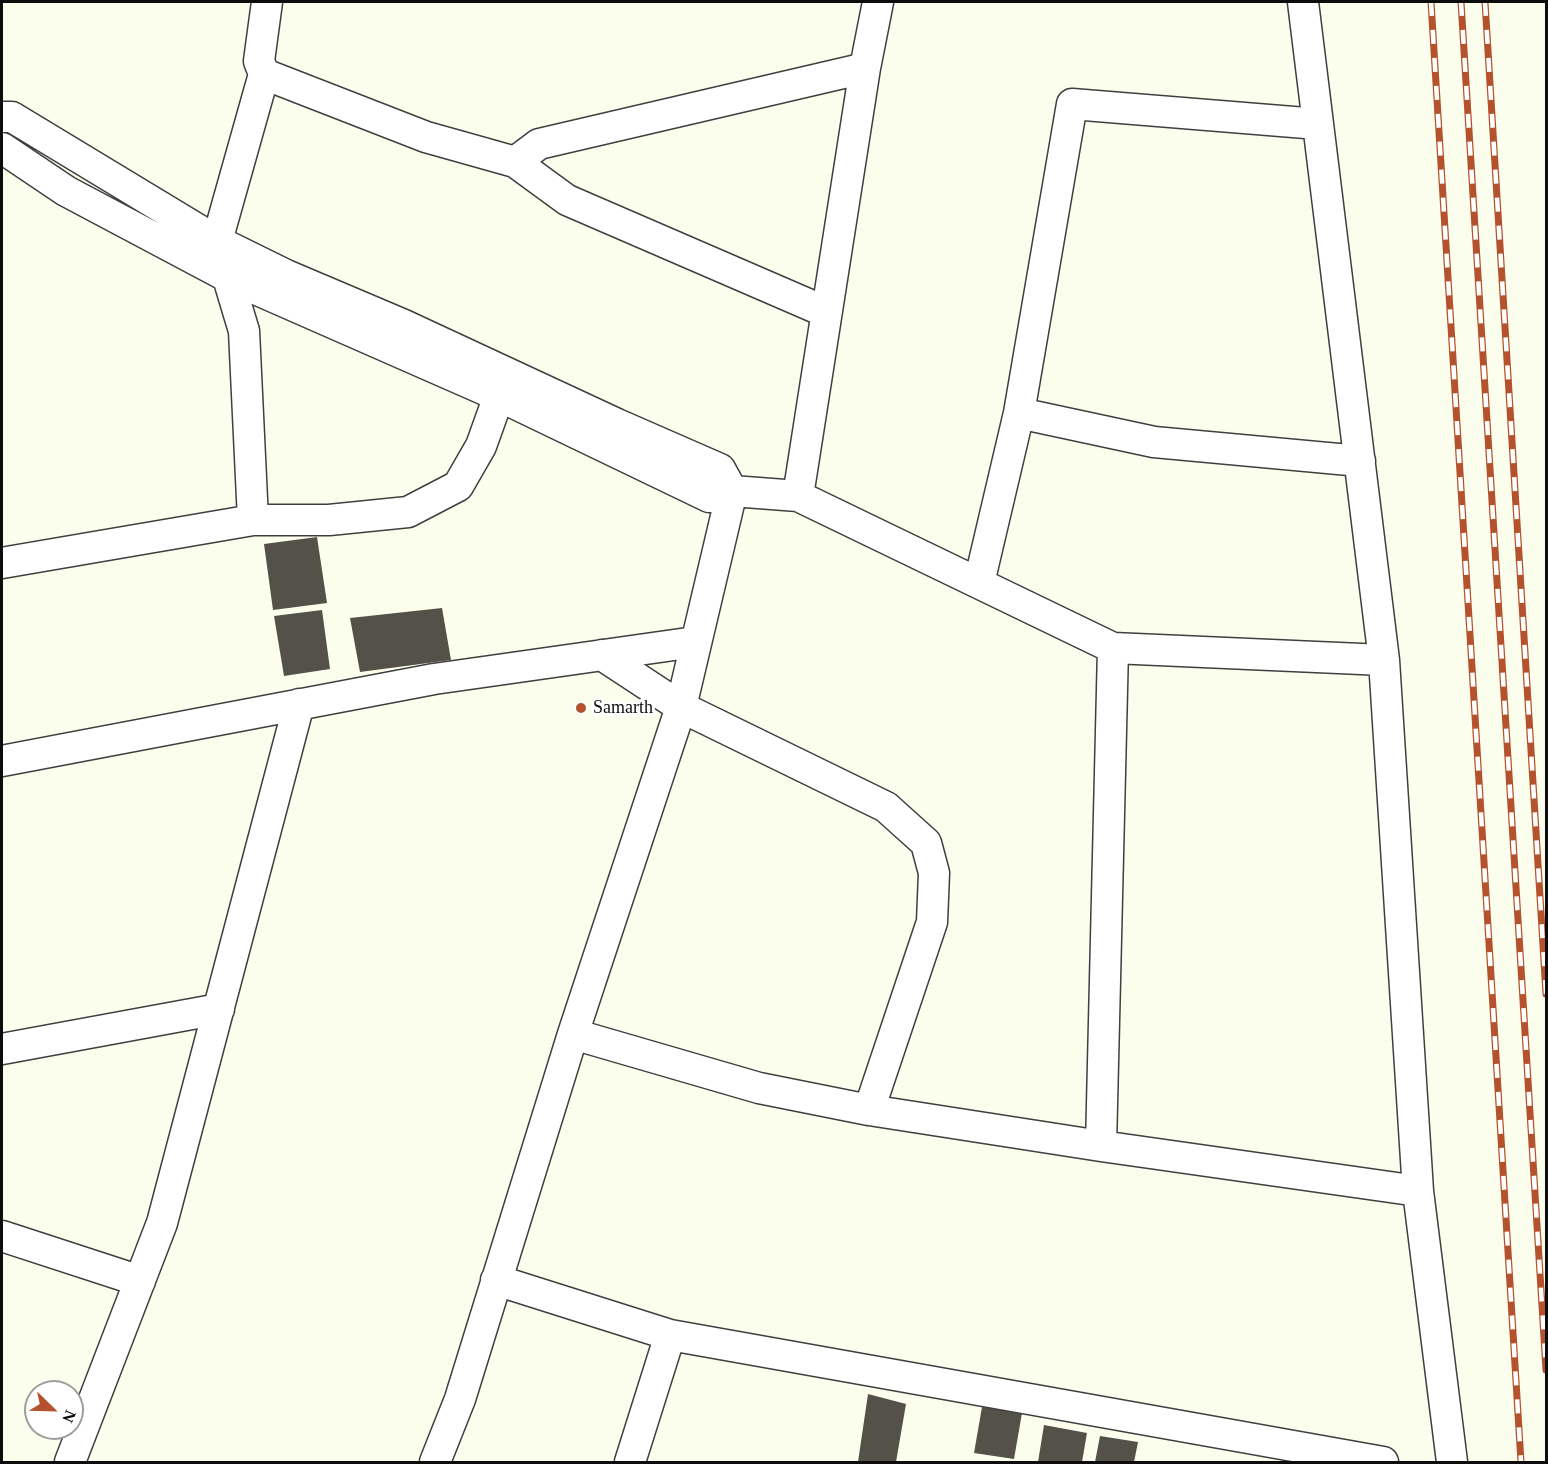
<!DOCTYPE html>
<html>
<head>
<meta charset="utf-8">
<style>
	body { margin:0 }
	#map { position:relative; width:1548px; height:1464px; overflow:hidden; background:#fcfeed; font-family:Georgia,serif }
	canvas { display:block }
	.frame { position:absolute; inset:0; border:3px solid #0c0c0c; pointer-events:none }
	.north { position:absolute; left:24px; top:1380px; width:60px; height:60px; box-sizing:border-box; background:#fff; border:2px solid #9e9e9e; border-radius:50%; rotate:113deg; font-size:16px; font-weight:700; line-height:24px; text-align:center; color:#0c0c0c }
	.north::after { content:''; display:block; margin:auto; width:21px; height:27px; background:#b4522d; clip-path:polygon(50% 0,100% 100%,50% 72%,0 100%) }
</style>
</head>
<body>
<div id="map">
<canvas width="1548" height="1464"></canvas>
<div class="frame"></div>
<div class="north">N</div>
</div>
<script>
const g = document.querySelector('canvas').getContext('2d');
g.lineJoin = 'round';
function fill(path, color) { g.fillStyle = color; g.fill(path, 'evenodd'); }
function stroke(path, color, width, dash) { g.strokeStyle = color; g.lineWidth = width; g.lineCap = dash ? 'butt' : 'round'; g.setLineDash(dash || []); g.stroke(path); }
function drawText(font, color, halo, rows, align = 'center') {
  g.font = font + ' Georgia,serif'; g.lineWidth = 6; g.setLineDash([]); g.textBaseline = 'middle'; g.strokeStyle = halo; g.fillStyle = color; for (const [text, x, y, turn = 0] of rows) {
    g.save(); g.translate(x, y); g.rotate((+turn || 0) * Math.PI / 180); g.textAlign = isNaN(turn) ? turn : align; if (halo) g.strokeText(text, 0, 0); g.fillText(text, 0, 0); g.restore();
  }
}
fill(new Path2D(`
	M317,537l10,66 -54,7 -9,-66z
	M442,608l9,52 -91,12 -10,-54z
	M322,610l8,59 -46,7 -10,-60z
	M868,1394l38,10 -10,58h-38z
	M982,1407l40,6 -8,46 -40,-6z
	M1044,1425l43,8 -5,29h-44z
	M1100,1436l38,6 -4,20h-39z`), '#545149');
const minor = new Path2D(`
	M1303,2l81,658 34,531 34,271
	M264,74l162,63 89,25 52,38 259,112
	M2,117h10l205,124 69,34 118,50 213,99 103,45 12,22 -51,216 -108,327 -113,365 -25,63
	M2,148l64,43 162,86 271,119 210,101 23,-6 66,5 315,152 271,12
	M515,162l24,-18 326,-76
	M1019,413l135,29 206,19
	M798,496l67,-428 13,-66
	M253,520l-9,-189 -27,-90 47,-167 -5,-13 8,-59
	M2,563l251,-43h76l79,-8 50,-26 23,-40 24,-67
	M979,583l40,-170 53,-309 246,20
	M602,655l79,52 205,100 40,36 8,30 -2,49 -63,188
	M2,761l432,-82 261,-37
	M573,1034l186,54 110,22 232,36 317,45
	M2,1049l217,-40
	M1101,1146l12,-498
	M2,1236l138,45
	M496,1280l174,55 713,127
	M70,1462l92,-239 137,-519
	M630,1462l40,-127`);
stroke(minor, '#3f3f3f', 33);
stroke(minor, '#fff', 30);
const rail = new Path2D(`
	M1431,2l90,1460
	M1461,2l85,1368
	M1485,2l61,992`);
stroke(rail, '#b4522d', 7);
stroke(rail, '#fff', 4.5, [14]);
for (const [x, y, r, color] of [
	[581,708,6,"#b4522d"]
]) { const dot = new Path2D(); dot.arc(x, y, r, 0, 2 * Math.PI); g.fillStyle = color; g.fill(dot); stroke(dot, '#fff', 2); }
drawText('18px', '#0c0c0c', '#fff', [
	["Samarth",593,708]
], 'left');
</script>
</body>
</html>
